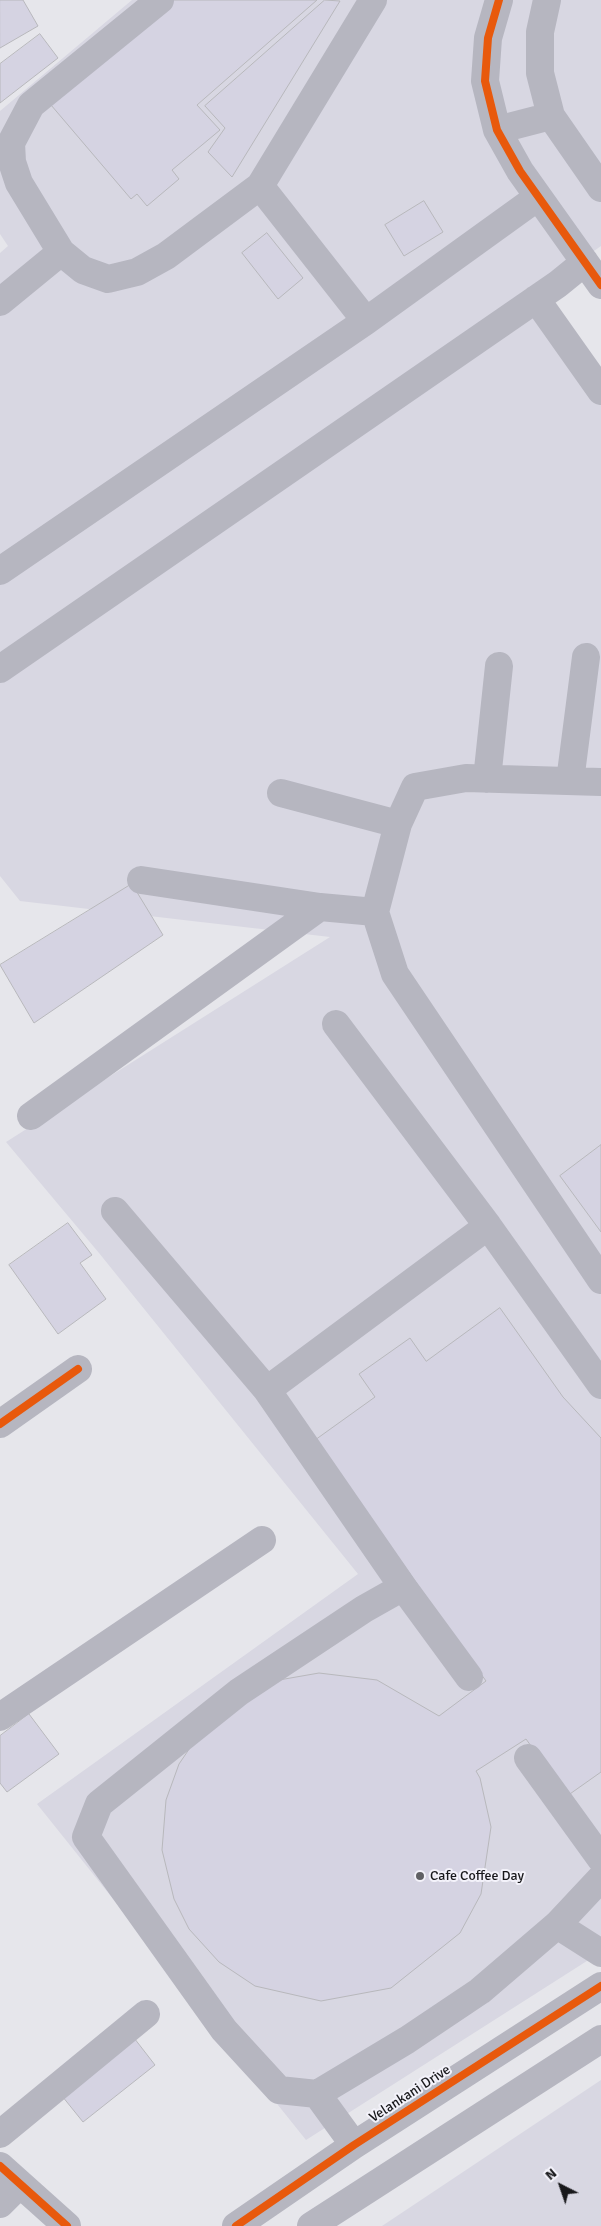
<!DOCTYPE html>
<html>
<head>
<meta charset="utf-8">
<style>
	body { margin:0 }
	#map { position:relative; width:601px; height:2226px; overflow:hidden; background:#e6e6eb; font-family:Signika,sans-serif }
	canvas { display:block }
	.north { position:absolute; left:536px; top:2161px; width:50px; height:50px; -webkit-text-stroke:4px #f3f2fa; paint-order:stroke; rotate:319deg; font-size:14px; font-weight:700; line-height:20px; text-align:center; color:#18181b }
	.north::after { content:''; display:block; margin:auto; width:18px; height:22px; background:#18181b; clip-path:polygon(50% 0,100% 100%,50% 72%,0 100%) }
</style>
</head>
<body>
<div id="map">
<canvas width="601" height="2226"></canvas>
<div class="north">N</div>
</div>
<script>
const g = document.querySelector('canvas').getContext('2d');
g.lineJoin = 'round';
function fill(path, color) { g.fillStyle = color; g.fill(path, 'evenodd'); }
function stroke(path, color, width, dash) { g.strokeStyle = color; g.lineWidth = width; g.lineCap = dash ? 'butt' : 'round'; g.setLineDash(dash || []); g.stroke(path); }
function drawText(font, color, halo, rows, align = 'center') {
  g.font = font + ' Signika,sans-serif'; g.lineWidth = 4; g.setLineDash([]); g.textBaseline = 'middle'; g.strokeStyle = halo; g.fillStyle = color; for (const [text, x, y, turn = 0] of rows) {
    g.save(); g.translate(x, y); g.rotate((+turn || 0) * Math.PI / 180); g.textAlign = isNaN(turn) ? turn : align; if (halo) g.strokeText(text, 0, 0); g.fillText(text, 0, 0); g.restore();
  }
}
fill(new Path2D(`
	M132,0h469v246l-61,43 61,84v1579l-295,188 -269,-336 321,-230 -259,-321 -93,-111 324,-205 -310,-36 -20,-25v-623l8,-7 -8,-12v-123z
	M601,2080v146h-219z`), '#d8d7e2');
const building = new Path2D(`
	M0,0h23l15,26 -38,22z
	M174,0h143l-120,105 23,25 -48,40 7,9 -32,27 -10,-12 -6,5 -80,-94z
	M325,0l15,1 -108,176 -24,-25 17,-24 -20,-22z
	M40,34l18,24 -58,45v-39z
	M424,201l19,31 -39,24 -19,-31z
	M267,233l36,45 -25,21 -36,-46z
	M132,884l31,51 -129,88 -34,-58z
	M601,1145v87l-41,-56z
	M68,1223l24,32 -12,8 26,36 -48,35 -49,-69z
	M500,1308l63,89 38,41v334l-34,24 -41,-57 -50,32 4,7 11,49 -10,67 -21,39 -69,55 -70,13 -66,-15 -36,-24 -30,-33 -15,-30 -12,-49 4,-50 13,-36 21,-31 79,-53 40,-7 58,7 62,36 47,-35 -171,-241 60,-43 -16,-23 51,-36 16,23z
	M29,1714l30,40 -52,38 -7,-9v-47z
	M131,2034l24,31 -72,57 -25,-31z`);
fill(building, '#d5d3e2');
stroke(building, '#b8b8bc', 1);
stroke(new Path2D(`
	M160,0l-129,105 -20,38 1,19 7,21 42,69 22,18 25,9 29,-7 29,-16 94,-70 113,-186
	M499,0l-11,38 -3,43 12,49 23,41 81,114
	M547,0l-7,32v41l11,43 50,72
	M497,130l54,-14
	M260,186l106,135
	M536,299l65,92
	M0,302l61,-50
	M0,571l366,-250 172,-124
	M0,669l558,-385 27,-22
	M487,779l12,-113
	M570,781l16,-124
	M281,793l117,31
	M141,880l179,27
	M375,912l23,-88 17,-37 51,-9 135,4
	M336,1024l152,202
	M31,1116l289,-209 55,5 20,62 206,306
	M115,1211l152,179
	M0,1424l78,-55
	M403,1587l-136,-197 221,-164 113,159
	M0,1717l262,-177
	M528,1758l73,101
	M557,1925l44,28
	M317,2094l90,-54 73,-49 77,-66 44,-47
	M0,2134l146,-120
	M354,2145l-37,-51 -38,-4 -55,-60 -138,-193 13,-33 140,-112 125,-83 39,-22 66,90
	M0,2166l67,60
	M0,2204l20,-20
	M236,2226l118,-81 247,-159
	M311,2226l290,-187`), '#b6b6c0', 28);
stroke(new Path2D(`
	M499,0l-11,38 -3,43 12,49 23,41 81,114
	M0,1424l78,-55
	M0,2166l67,60
	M236,2226l118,-81 247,-159`), '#e8590c', 8);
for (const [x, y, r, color] of [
	[420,1876,5,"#606064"]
]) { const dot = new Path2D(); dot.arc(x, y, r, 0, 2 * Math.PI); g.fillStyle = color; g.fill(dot); stroke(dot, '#f3f2fa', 2); }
drawText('14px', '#18181b', '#f3f2fa', [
	["Cafe Coffee Day",430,1876]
], 'left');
drawText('14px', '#18181b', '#f3f2fa', [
	["Velankani Drive",410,2094,-33]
]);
</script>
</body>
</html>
